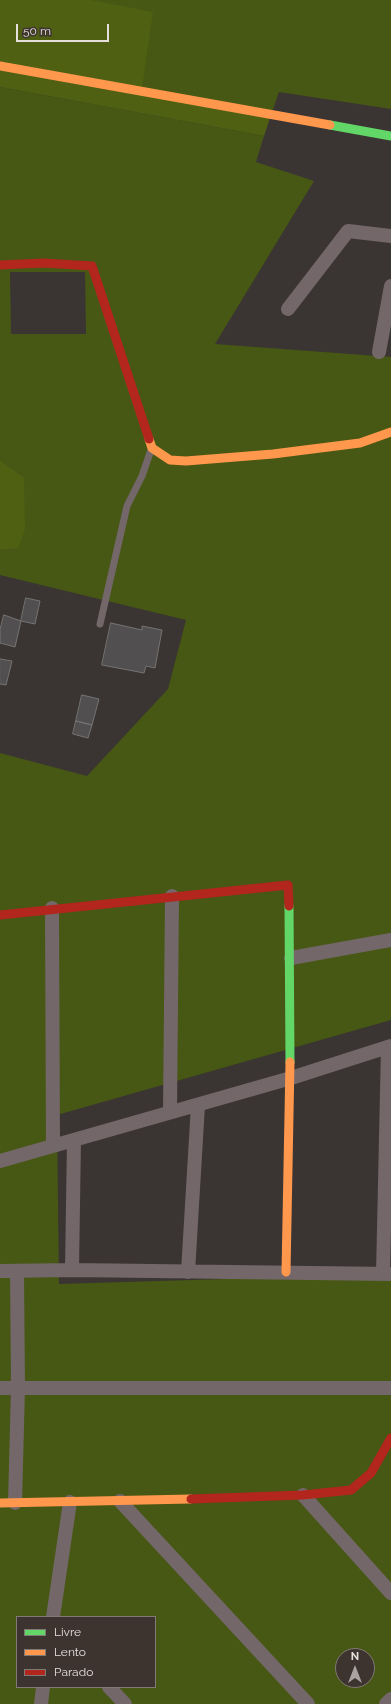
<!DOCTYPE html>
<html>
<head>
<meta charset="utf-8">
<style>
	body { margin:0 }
	#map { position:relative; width:391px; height:1704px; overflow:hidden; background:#3a3532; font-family:Raleway,sans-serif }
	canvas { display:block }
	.legend { position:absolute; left:16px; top:1616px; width:140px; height:72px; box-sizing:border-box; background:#3d342f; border:1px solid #817975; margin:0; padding:5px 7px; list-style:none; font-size:12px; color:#e6e0dd }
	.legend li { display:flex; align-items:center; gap:8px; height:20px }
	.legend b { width:20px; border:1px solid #817975 }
	.north { position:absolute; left:335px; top:1648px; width:40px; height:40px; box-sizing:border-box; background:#3d342f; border:1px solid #817975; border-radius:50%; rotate:0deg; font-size:11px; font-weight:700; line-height:16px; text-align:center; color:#e6e0dd }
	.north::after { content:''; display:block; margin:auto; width:14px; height:18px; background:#aaa4a1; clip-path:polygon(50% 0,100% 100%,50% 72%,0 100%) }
	.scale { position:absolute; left:16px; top:24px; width:93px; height:18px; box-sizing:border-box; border:2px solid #e6e0dd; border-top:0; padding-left:5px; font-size:12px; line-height:14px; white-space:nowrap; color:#e6e0dd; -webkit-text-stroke:3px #3d342f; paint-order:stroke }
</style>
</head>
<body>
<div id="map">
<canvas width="391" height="1704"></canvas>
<ul class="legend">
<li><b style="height:5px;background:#63d668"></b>Livre</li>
<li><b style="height:5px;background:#ff974d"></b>Lento</li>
<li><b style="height:5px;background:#b3261e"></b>Parado</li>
</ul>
<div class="north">N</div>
<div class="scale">50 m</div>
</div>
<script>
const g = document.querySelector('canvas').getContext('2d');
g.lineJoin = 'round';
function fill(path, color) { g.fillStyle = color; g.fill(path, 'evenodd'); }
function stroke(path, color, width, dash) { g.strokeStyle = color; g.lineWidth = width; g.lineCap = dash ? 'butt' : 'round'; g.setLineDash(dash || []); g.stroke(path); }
fill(new Path2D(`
	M91,0h300v109l-112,-17 -9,26 -129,-23z
	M0,87l264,49 -8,26 58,19 -99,163 176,13v663l-334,95 2,169 332,-10v430h-391v-951l87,23 81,-87 18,-69 -186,-45v-25l18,-1 6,-72 -24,-17zM10,272h75l1,62h-75zM17,1617h138v70h-138zM343,1656h24v24h-24z`), '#475714');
fill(new Path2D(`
	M0,0h91l62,12 -12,83 129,23 -6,18 -264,-49z
	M0,460l24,17 1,52 -7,20 -18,1z`), '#4f6012');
const building = new Path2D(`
	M26,598l14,3 -5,23 -14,-3z
	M4,615l17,6 -6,26 -15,-4v-13z
	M111,623l31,7v-4l20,4 -7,38 -9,-2 -2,7 -42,-8z
	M0,659l12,2 -6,24 -6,-1z
	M82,695l17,4 -7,26 -16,-4z
	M76,721l16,4 -4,13 -15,-4z`);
fill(building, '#524f50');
stroke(building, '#757373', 1);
stroke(new Path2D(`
	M100,624l27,-118 15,-30 9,-26`), '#74676a', 7);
stroke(new Path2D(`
	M288,309l60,-78 43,5
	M379,352l12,-66
	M52,908l1,238
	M291,958l100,-18
	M170,1112l2,-216
	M0,1161l291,-83 100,-32
	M72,1270l2,-130
	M0,1271l72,-1 319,4
	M188,1272l10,-167
	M383,1274l5,-227
	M0,1388h391
	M303,1495l88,98
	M120,1501l188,203
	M15,1503l3,-115 -1,-117
	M53,1617l17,-115
	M109,1687l16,17
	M41,1704l2,-17
	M386,1704l5,-5`), '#74676a', 14);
stroke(new Path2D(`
	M330,125l61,11
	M289,906l1,156`), '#63d668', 9);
stroke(new Path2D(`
	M0,66l330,59
	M149,439l3,9 18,12 16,1 87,-7 87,-11 31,-11
	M286,1272l4,-210
	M0,1503l191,-4`), '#ff974d', 9);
stroke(new Path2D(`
	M0,265l44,-2 48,3 57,173
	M0,915l288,-30 1,21
	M191,1499l112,-4 48,-5 20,-17 20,-35`), '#b3261e', 9);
</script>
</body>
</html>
